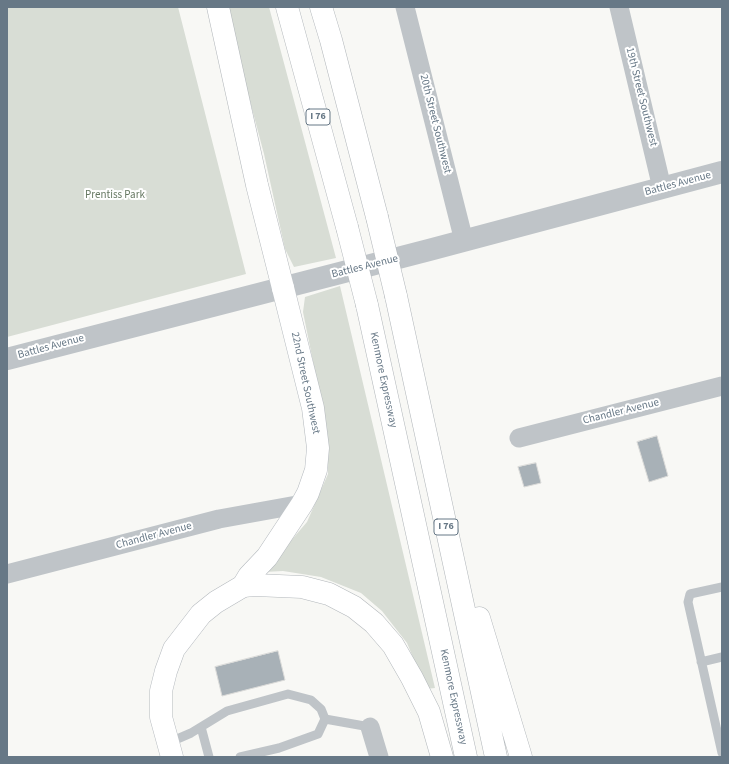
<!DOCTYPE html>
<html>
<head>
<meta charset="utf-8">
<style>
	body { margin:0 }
	#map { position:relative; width:729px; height:764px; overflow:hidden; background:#f8f8f5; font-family:"Source Sans 3",sans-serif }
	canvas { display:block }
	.frame { position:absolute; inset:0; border:8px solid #677886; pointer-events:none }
</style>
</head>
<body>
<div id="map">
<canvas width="729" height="764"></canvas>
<div class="frame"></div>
</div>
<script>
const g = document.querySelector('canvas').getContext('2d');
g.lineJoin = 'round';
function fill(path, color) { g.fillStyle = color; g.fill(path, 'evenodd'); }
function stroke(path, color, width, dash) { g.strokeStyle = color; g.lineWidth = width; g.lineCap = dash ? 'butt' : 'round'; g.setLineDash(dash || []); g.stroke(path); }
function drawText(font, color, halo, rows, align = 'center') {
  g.font = font + ' "Source Sans 3",sans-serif'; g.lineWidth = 4; g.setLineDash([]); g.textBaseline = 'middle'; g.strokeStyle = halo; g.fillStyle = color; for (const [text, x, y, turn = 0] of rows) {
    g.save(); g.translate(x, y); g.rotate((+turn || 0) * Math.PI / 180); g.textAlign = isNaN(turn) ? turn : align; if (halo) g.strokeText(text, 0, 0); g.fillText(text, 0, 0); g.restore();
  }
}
fill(new Path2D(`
	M7,7h171l68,267 -239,63z
	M225,7h44l67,251 -42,9 -9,-18 -21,-95z
	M340,286l95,402 -9,1 -19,-46 -25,-32 -21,-18 -40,-16 -38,-6 -19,1 43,-50 21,-48 -1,-43 -24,-119 2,-15z`), '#d8ddd5');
const building = new Path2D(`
	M657,436l11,40 -19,6 -12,-40z
	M536,463l5,20 -17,4 -6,-20z
	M278,651l7,29 -63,16 -7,-29z`);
fill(building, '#a8b1b7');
stroke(building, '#dadad8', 1);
const secondary = new Path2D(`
	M172,757l-11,-40v-26l5,-20 8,-22 27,-35 15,-12 27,-16 6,-10 18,-19 35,-53 6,-11 8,-23 2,-22 -5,-40 -30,-120`);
const motorway = new Path2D(`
	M218,7l39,178 26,103
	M287,7l60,220
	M321,7l10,33 46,177
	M396,296l100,461
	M367,305l99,452
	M243,586l12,-1 47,2 27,7 25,13 20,16 19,22 19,33 17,34 13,45
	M479,618l42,139`);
stroke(secondary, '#b4b9be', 23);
stroke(motorway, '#b2b7bb', 23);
stroke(new Path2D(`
	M722,587l-32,7 -2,8 34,151
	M701,662l21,-5
	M325,719l45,8
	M201,727l8,30
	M168,743l23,-10 36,-22 61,-17 23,6 10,9 4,10 -7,15 -39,14 -39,9`), '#bfc4c8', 9);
stroke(new Path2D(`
	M405,7l59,234
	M619,7l43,181
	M519,438l203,-52
	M7,574l212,-55 83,-15
	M370,727l9,30`), '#bfc4c8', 19);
stroke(new Path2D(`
	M7,359l422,-109 293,-78`), '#bfc4c8', 22);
stroke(secondary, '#fff', 22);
stroke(motorway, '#fff', 22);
const motorwayBridge = new Path2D(`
	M377,217l19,79
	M347,227l20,78`);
stroke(motorwayBridge, '#b2b7bb', 23, []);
stroke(motorwayBridge, '#fff', 22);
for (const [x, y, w] of [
	[318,117,24],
	[446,527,24]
]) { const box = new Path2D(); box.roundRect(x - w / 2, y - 8, w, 16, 3); g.fillStyle = '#fff'; g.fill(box); stroke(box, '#677886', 1); }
drawText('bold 10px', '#677886', null, [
	["I 76",318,117],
	["I 76",446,527]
]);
drawText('11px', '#677886', '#fff', [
	["19th Street Southwest",641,97,76],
	["20th Street Southwest",435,124,76],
	["Battles Avenue",678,184,-15],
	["Battles Avenue",365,267,-14],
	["Battles Avenue",51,347,-15],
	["Kenmore Expressway",383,380,78],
	["22nd Street Southwest",305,383,78],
	["Chandler Avenue",621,412,-14],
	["Chandler Avenue",154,536,-15],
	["Kenmore Expressway",453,697,78]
]);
drawText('11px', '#667862', '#fff', [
	["Prentiss Park",115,196]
]);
</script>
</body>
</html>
